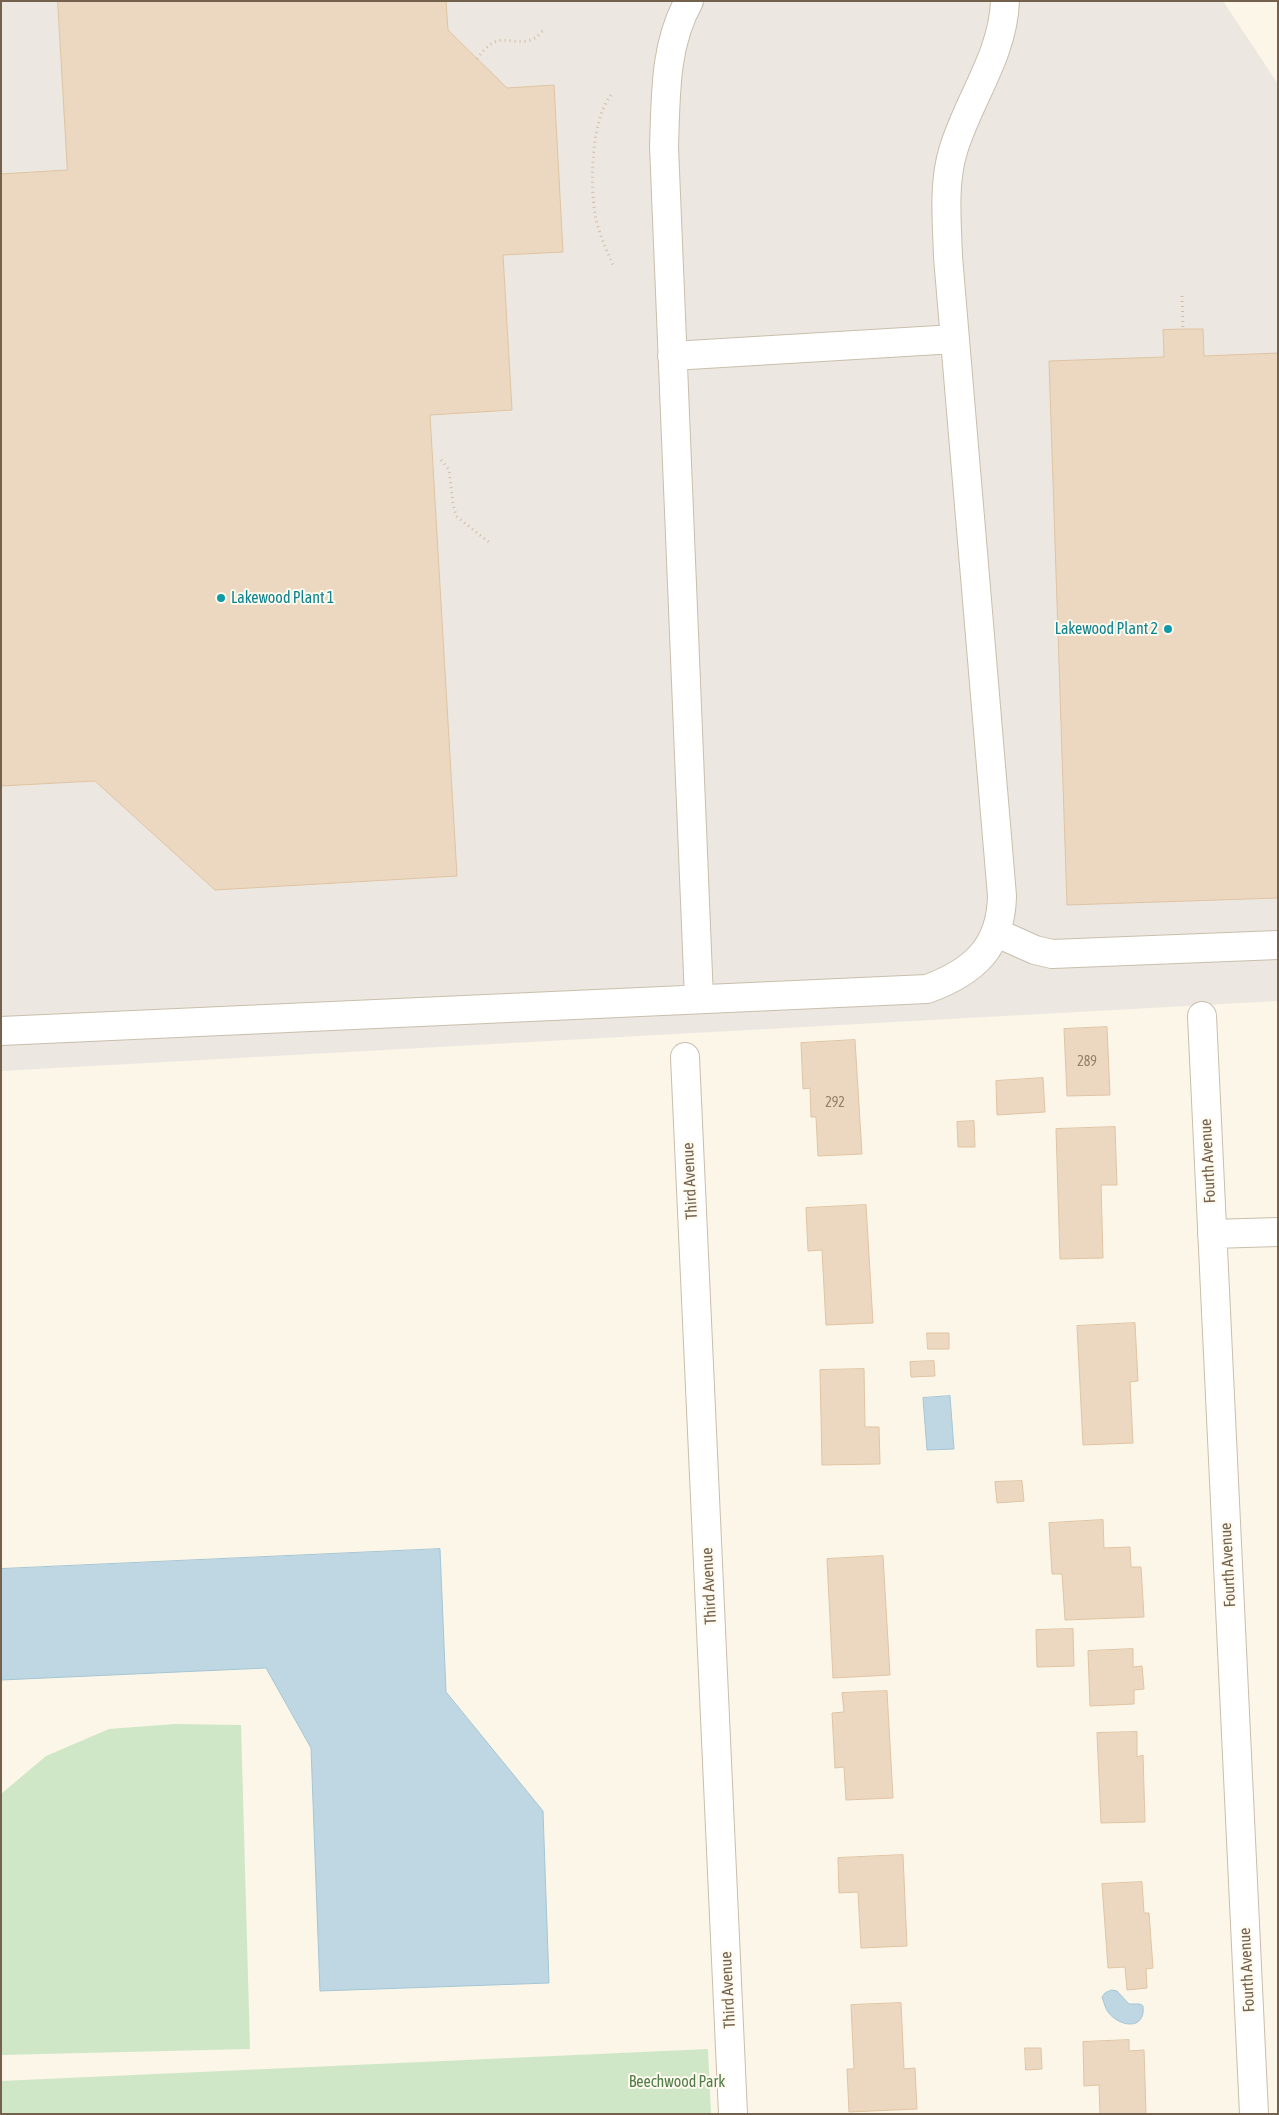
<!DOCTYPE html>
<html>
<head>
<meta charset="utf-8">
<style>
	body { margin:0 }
	#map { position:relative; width:1279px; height:2115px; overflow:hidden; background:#fbf6e8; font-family:"Asap Condensed",sans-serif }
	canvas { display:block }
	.frame { position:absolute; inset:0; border:2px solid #73614e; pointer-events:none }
</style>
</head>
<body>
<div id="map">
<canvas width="1279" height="2115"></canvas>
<div class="frame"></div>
</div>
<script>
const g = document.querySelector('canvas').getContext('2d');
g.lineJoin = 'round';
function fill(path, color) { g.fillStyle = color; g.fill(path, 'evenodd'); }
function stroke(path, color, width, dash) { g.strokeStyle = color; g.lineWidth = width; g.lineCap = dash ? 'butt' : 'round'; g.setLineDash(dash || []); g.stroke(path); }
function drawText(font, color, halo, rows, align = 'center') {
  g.font = font + ' "Asap Condensed",sans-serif'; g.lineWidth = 4; g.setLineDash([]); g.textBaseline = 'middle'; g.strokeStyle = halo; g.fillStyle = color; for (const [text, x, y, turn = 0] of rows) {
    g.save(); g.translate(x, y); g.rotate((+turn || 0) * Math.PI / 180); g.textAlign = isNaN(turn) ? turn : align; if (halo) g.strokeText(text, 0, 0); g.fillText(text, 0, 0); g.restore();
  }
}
fill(new Path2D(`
	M1,1h1222l55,83v917l-1277,70z`), '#ece8e1');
fill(new Path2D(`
	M175,1724l66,1 9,324 -249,6v-261l45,-38 63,-27z
	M708,2049l3,65h-710v-33z`), '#cfe7c7');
const water = new Path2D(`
	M950,1396l4,53 -27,1 -4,-52z
	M440,1549l6,143 97,119 6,172 -229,8 -9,-243 -45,-80 -265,12v-111z
	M1112,1990l5,1 12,13h11l3,2c3,25 -24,21 -35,6 -3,-4 -4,-10 -6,-15l3,-4z`);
fill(water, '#bed7e3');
stroke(water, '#a5c5d4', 1);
const building = new Path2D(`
	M58,1h388l2,29 59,58 47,-3 9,167 -60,3 9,155 -82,5 27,461 -242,14 -120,-109 -94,5v-612l66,-4z
	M1183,329h20l1,27 74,-3v545l-211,7 -18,-544 115,-4 -1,-27z
	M1107,1027l3,68 -43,1 -3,-67z
	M855,1040l7,114 -44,2 -2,-39h-5l-1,-29 -7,1 -2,-46z
	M1043,1078l2,34 -48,3 -1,-34z
	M974,1121l1,26h-17l-1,-25z
	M1115,1127l2,58h-16l2,73 -43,1 -4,-130z
	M866,1205l7,118 -47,2 -4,-75 -14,1 -2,-43z
	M1135,1323l3,58 -8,1 3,61 -50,2 -6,-119z
	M927,1333h22v16h-21z
	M934,1361l1,15 -24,1 -1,-15z
	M864,1369l1,58h14l1,37 -58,1 -2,-95z
	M1022,1481l2,20 -27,2 -2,-21z
	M1103,1520l1,28 26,-1 1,20h10l3,50 -79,3 -3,-46h-10l-3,-51z
	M883,1556l7,119 -57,3 -6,-119z
	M1073,1629l1,37 -37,1 -1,-37z
	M1133,1649v18l9,-1 2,23 -10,1v14l-44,2 -2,-55z
	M887,1691l6,107 -47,2 -2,-33 -9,1 -3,-55 12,-1 -2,-19z
	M1137,1732v25l6,-2 2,67 -44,1 -4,-90z
	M903,1855l4,91 -46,2 -3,-56 -19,1 -1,-35z
	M1142,1882l2,31h5l4,55 -7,1 1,19 -20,2 -2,-23 -17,1 -6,-84z
	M901,2003l3,66 11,-1 2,41 -68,3 -2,-43h7l-3,-64z
	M1129,2040v11l15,-1 2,64h-46l-1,-29 -15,1 -1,-44z
	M1025,2048h16l1,21 -16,1z`);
fill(building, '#ecd8c0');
stroke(building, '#dfc4a3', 1);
const minor = new Path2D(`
	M689,1c-25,45 -23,95 -25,145l35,853
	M672,356l283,-17
	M997,933l38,17 17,4 226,-9
	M1202,1016l52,1098
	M1,1031l926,-42c47,-17 74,-42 75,-93l-54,-639c-1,-34 -5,-73 5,-106 15,-51 50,-95 52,-150
	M685,1057l48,1057
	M1212,1234l66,-2`);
stroke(minor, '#c9beac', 30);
stroke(new Path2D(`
	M477,59c23,-34 35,-9 58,-21 3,-1 6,-6 9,-8
	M611,95c-20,26 -21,87 -16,119 3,18 11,35 18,51
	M1182,296l1,33
	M441,460l8,10 4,34 3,12 34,27`), '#d3bea5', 3, [1, 4]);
stroke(minor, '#fff', 28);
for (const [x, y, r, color] of [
	[221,598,5,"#0f9aa8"],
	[1168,629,5,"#0f9aa8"]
]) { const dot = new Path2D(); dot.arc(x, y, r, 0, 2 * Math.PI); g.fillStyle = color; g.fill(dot); stroke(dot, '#fefaee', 2); }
drawText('14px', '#917f6a', null, [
	["289",1087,1062],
	["292",835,1103]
]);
drawText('16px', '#0d838f', '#fefaee', [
	["Lakewood Plant 1",231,598],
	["Lakewood Plant 2",1158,629,"right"]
], 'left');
drawText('16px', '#73614e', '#fefaee', [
	["Fourth Avenue",1208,1161,-93],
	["Third Avenue",690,1181,-93],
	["Fourth Avenue",1228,1565,-93],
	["Third Avenue",709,1586,-93],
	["Fourth Avenue",1247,1970,-93],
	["Third Avenue",728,1990,-93]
]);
drawText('16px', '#517d4a', '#fefaee', [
	["Beechwood Park",677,2082]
]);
</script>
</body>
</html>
